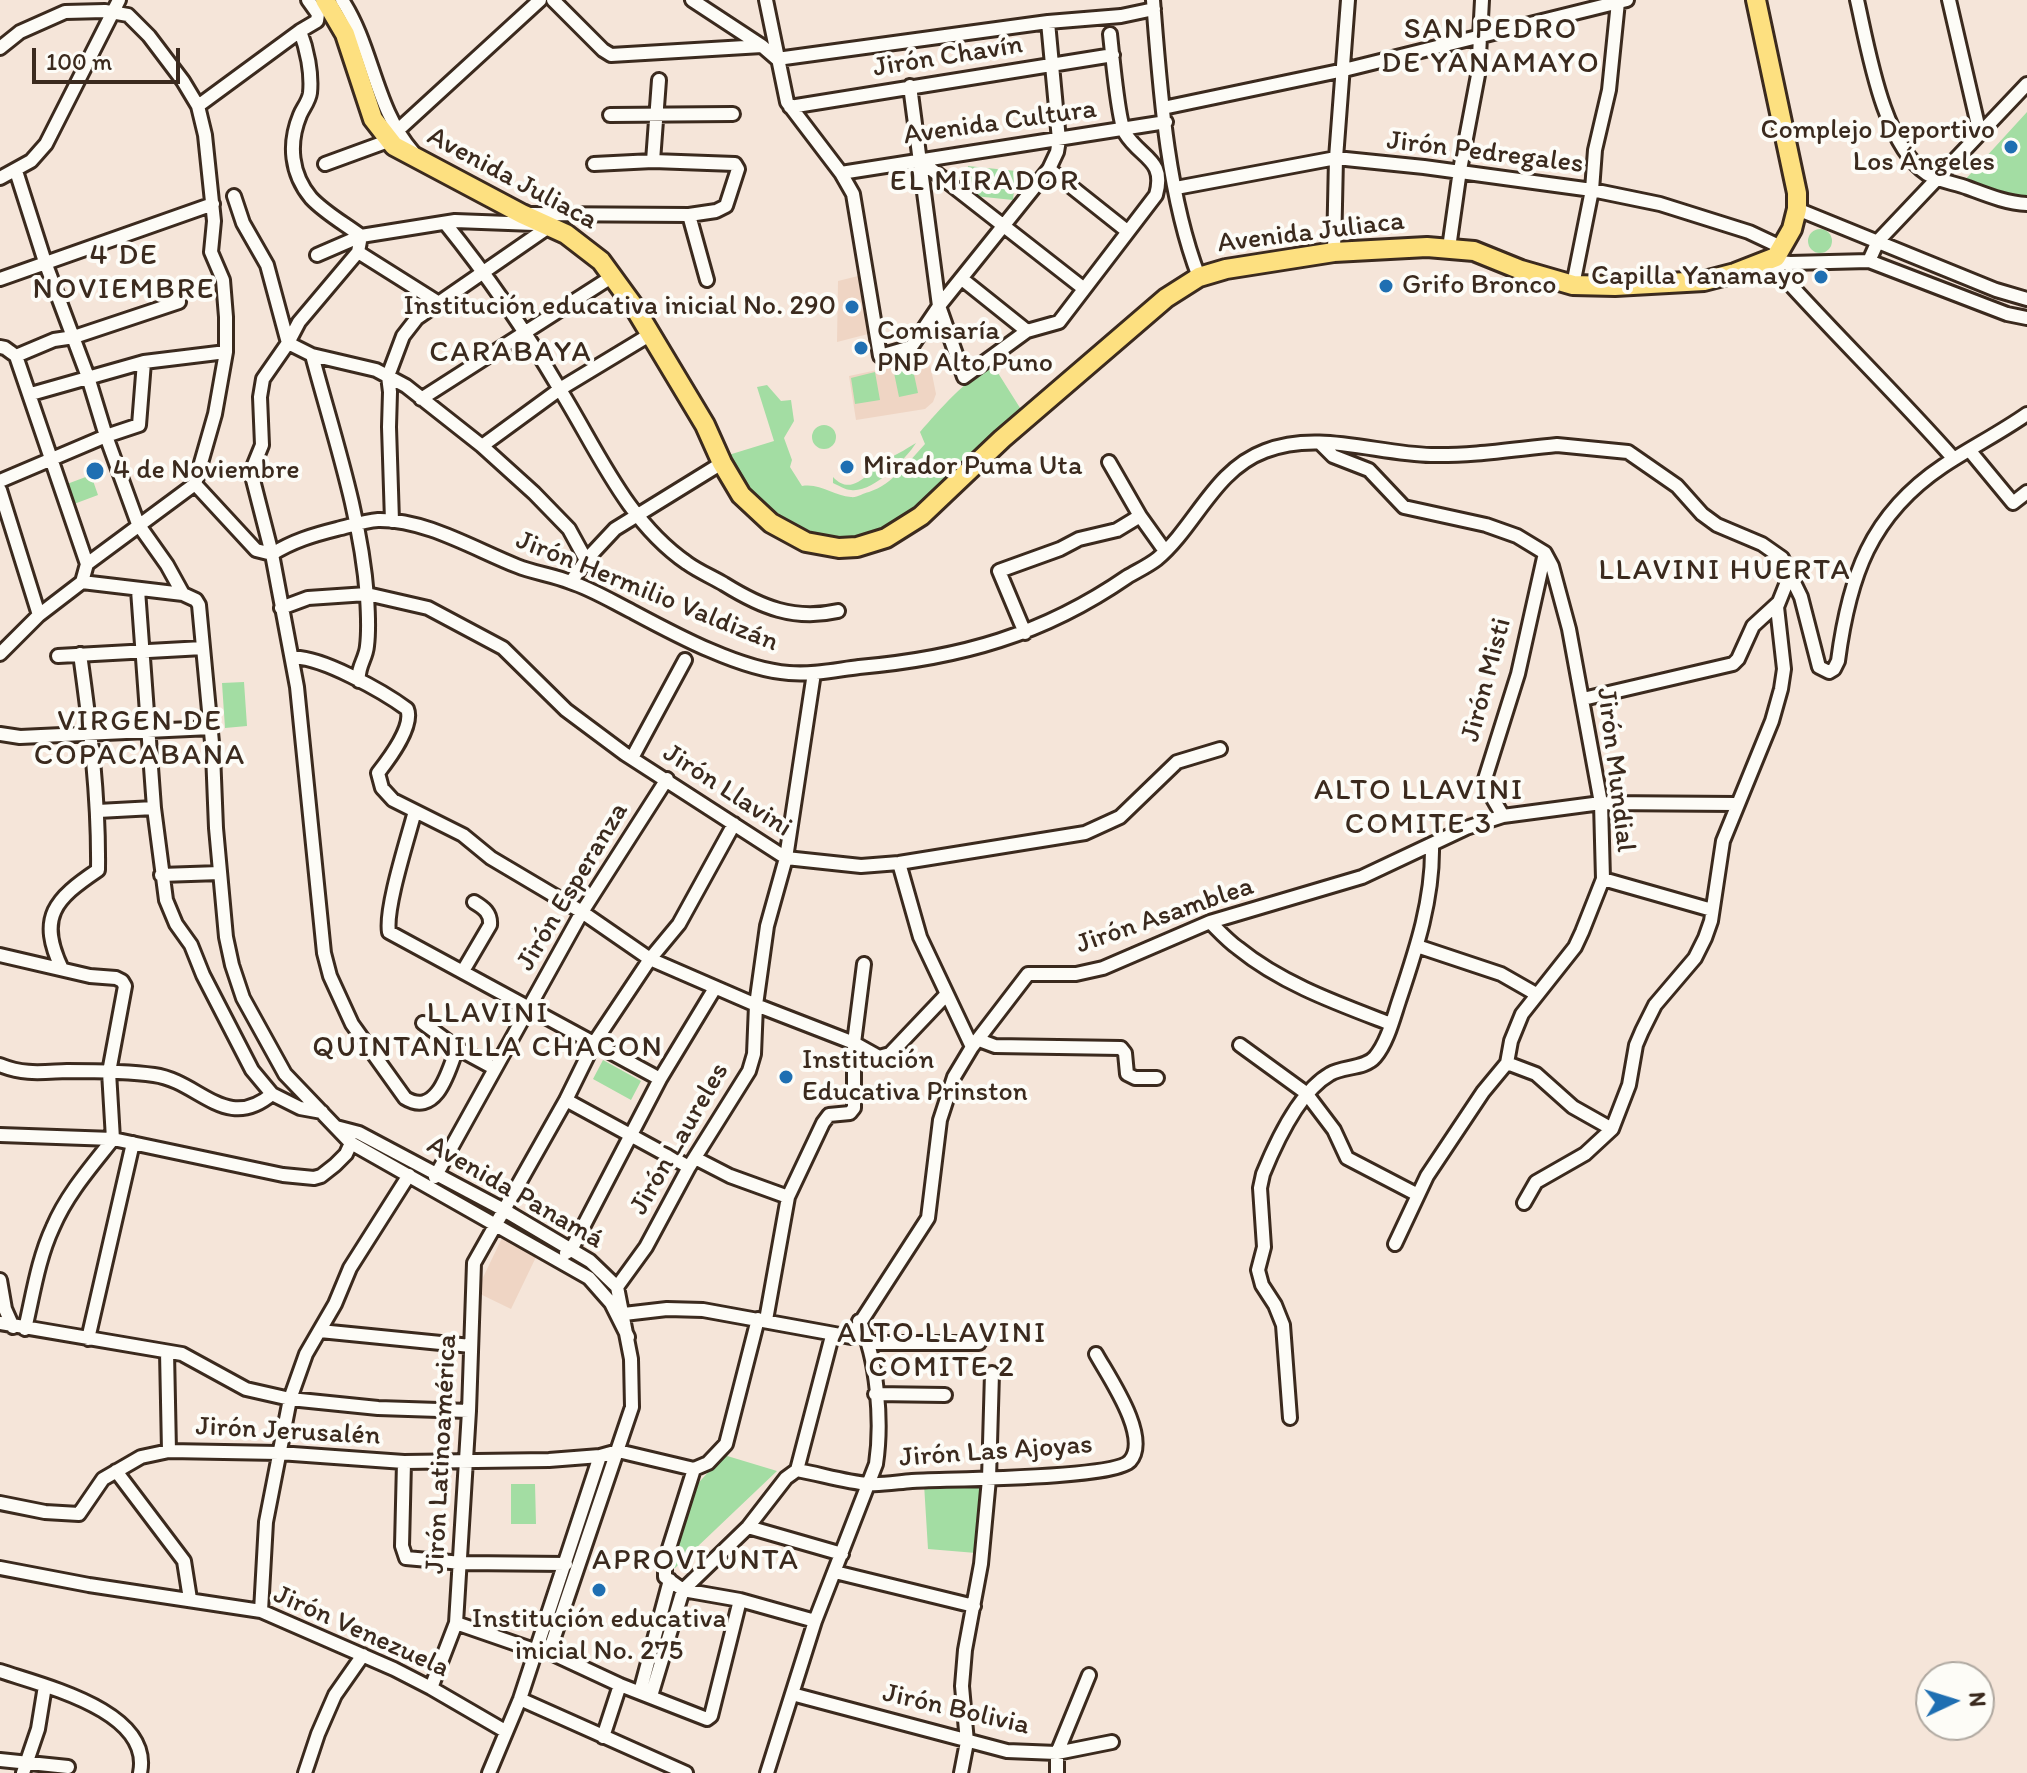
<!DOCTYPE html>
<html>
<head>
<meta charset="utf-8">
<style>
	body { margin:0 }
	#map { position:relative; width:2027px; height:1773px; overflow:hidden; background:#f5e5d9; font-family:Itim,sans-serif }
	canvas { display:block }
	.north { position:absolute; left:1915px; top:1661px; width:80px; height:80px; box-sizing:border-box; background:#fdfcf7; border:2px solid #afa8a0; border-radius:50%; rotate:86deg; font-size:22px; font-weight:700; line-height:32px; text-align:center; color:#3b2a1e }
	.north::after { content:''; display:block; margin:auto; width:28px; height:36px; background:#1f6fb2; clip-path:polygon(50% 0,100% 100%,50% 72%,0 100%) }
	.scale { position:absolute; left:32px; top:48px; width:148px; height:36px; box-sizing:border-box; border:4px solid #3b2a1e; border-top:0; padding-left:10px; font-size:24px; line-height:28px; white-space:nowrap; color:#3b2a1e; -webkit-text-stroke:6px #fdfcf7; paint-order:stroke }
</style>
</head>
<body>
<div id="map">
<canvas width="2027" height="1773"></canvas>
<div class="north">N</div>
<div class="scale">100 m</div>
</div>
<script>
const g = document.querySelector('canvas').getContext('2d');
g.lineJoin = 'round';
function fill(path, color) { g.fillStyle = color; g.fill(path, 'evenodd'); }
function stroke(path, color, width, dash) { g.strokeStyle = color; g.lineWidth = width; g.lineCap = dash ? 'butt' : 'round'; g.setLineDash(dash || []); g.stroke(path); }
function drawText(font, color, halo, rows, align = 'center') {
  g.font = font + ' Itim,sans-serif'; g.lineWidth = 8; g.setLineDash([]); g.textBaseline = 'middle'; g.strokeStyle = halo; g.fillStyle = color; for (const [text, x, y, turn = 0] of rows) {
    g.save(); g.translate(x, y); g.rotate((+turn || 0) * Math.PI / 180); g.textAlign = isNaN(turn) ? turn : align; if (halo) g.strokeText(text, 0, 0); g.fillText(text, 0, 0); g.restore();
  }
}
fill(new Path2D(`
	M862,275l10,58 -35,9 1,-61z
	M929,359l7,35 -3,8 -8,7 -69,11 -7,-44z
	M502,1238l35,17 -26,54 -35,-17z`), '#efd5c4');
fill(new Path2D(`
	M2027,112v93l-64,-23z
	M968,166l48,5 -3,29 -48,-5z
	M1808 241a12 12 0 1 1 24 0a12 12 0 1 1-24 0Z
	M912,365l6,28 -19,4 -6,-29z
	M993,365l34,54 -136,112 -44,10 -25,-1 -54,-24 -46,-59 52,-16 -17,-54 10,-2 14,16 10,-1 3,21 -10,17 8,22 -2,7 12,19c19,-3 32,10 49,11 6,1 12,-4 18,-5 24,-8 39,-30 56,-48l-5,-12c20,-23 45,-52 73,-67z
	M875,372l5,28 -25,4 -4,-26z
	M812 437a12 12 0 1 1 24 0a12 12 0 1 1-24 0Z
	M916,443c-10,16 -43,50 -65,47 -6,0 -13,-5 -18,-7v-6c13,14 24,7 36,-3l-1,-2 16,-8 -1,-3c13,-6 20,-10 33,-18z
	M91,475l7,20 -24,9 -7,-20z
	M244,682l3,44 -22,2 -3,-45z
	M603,1060l38,21 -10,19 -38,-21z
	M724,1455l53,16 -102,97 -6,1 -2,-4 23,-73z
	M982,1480l-6,73 -48,-4 -4,-65z
	M511,1484h24l1,40h-25z`), '#a3dda3');
const minor = new Path2D(`
	M342,0c31,47 33,109 71,152
	M553,0l50,50 8,5 151,-9
	M692,0l70,46 15,13 271,-37 73,-6 33,-7
	M766,0l21,102 54,71 12,21 27,162 31,-9 3,-4 25,-37 110,-137 8,-17 2,-12 -11,-118
	M1153,0c7,89 14,194 46,277
	M1857,0c11,48 26,145 70,174 11,7 28,9 41,14 19,7 38,15 59,16
	M1949,0l31,134
	M300,31c7,18 12,42 10,62 -1,8 -7,15 -10,22 -12,29 -9,59 11,83 14,15 34,26 50,38l-3,16 -59,70 -11,21 -25,36 -3,18 2,48 -11,27 21,82 25,133 27,266 6,23 22,48 53,74c32,20 44,-28 52,-50
	M0,48l20,-16 45,-20 40,-1 23,4 21,21 34,45 15,25 7,29 9,86 -3,31 12,28 3,37v35l-11,62 -20,70 -108,80 -5,18 -43,33 -39,39
	M910,86l29,220 25,71 63,-46 32,-9 97,-127c10,-36 -15,-36 -31,-62 -7,-12 -13,-81 -15,-99
	M198,106l102,-75 17,-10 1,-7 -10,-14
	M790,107l323,-52
	M1163,108l181,-38 283,-70
	M610,115l123,-1
	M397,131l143,-131
	M653,161l6,-81
	M922,162l161,126
	M325,164l63,-23
	M1049,169l78,62
	M16,171l29,91 43,115 18,59 32,88 29,41 16,29
	M841,173l325,-51
	M0,178l31,-17 15,-17 73,-144
	M1176,188l160,-30 88,9 168,23 68,14 89,28 34,16
	M234,196l9,27 24,42 21,78 24,12 64,15 30,16 76,60 52,47 35,36 17,31
	M1797,209l199,81 31,9
	M530,214l159,1 27,-4 10,-5 12,-37 -3,-5 -82,-3 -59,3
	M689,215l18,65
	M445,223c42,52 80,107 114,165 38,61 67,133 128,175 11,8 25,14 37,21 37,23 70,37 114,27
	M1449,248l11,-78 18,-95 4,-75
	M358,252l81,51
	M1334,252l2,-94 12,-158
	M317,255l44,-19 94,-15 80,3
	M1769,261c60,68 125,130 185,198
	M1769,261l21,2 79,-2 138,53 20,4
	M1869,261l9,-20 149,-157
	M0,279l213,-75
	M962,279l65,52
	M1573,285l19,-95 3,-40 14,-60 9,-88
	M0,347l5,1 11,8 38,-16 20,-3 105,-35
	M312,355c21,79 49,160 55,242 1,15 2,33 0,49 -1,13 -10,21 -8,35
	M16,356l71,208
	M31,394l113,-32 82,-10
	M421,399l192,-123
	M1320,443l13,13 36,14 35,37 82,18 31,11 28,17 7,13 17,63 32,174 2,76 -21,53 -7,15 -53,67 -11,27 -4,22 -24,29 -56,84 -32,68
	M482,446l78,-57 91,-55
	M1970,451l43,52 14,-11
	M1109,462l31,54 25,35
	M0,481l106,-45 33,-11 5,-63
	M195,484l61,66 16,4
	M0,490l39,125
	M392,521l-3,-94 1,-35 -2,-16 15,-40 14,-18 133,-92
	M272,554c21,-13 41,-19 65,-25 13,-3 27,-8 41,-9 47,-1 96,29 139,46 17,7 36,9 53,16 22,7 43,20 63,30 43,23 108,58 156,61 24,2 46,-3 70,-6 101,-9 184,-32 268,-90 10,-6 21,-11 30,-18 39,-33 57,-89 108,-108 53,-21 112,3 166,4 42,1 84,-6 126,-10l71,7 49,34 25,28 15,11 45,19 20,14 19,39 18,70 10,5 5,-3 4,-8c11,-84 32,-146 105,-195 27,-18 57,-33 84,-52
	M82,582l101,12 13,6 3,5 14,148 3,75 10,109 6,28 11,33 42,76 66,69 238,135 22,25 17,34
	M571,582l15,-22 29,-31 107,-66
	M138,590l16,218 12,92 10,24 15,21 12,30 49,95 20,24 28,14 22,4
	M281,608l27,-10 59,-4 61,14 75,40 63,62 59,44 161,104 75,8 38,-3 186,-30 35,-16 57,-55 43,-13
	M1025,633l-26,-62 61,-22 19,-10 38,-9 23,-14
	M58,656l145,-8
	M292,658c27,-3 92,34 115,51 7,17 -18,50 -29,64l4,15 11,12 70,35 28,23 91,54 68,47 106,46 98,38 25,14 11,-3 56,-59
	M1583,699l150,-35 5,-5 15,-33 25,-23
	M0,734l20,3 191,-9
	M632,758l53,-98
	M98,811l56,-3
	M415,811c-7,27 -30,97 -26,121l271,147
	M1503,816l-18,-31v-6l33,-105 27,-121
	M899,863l21,74 52,110
	M161,875l59,-2
	M1603,879l109,31
	M1210,922c9,9 18,19 28,26 44,36 101,56 153,76
	M1417,946l84,28 35,20
	M0,955l90,21 26,2 6,3 3,5 -16,86 4,67c-22,28 -46,55 -60,88 -15,32 -20,68 -28,102
	M62,969c-25,-52 -7,-70 36,-99 1,-73 -8,-144 -18,-216
	M463,971l27,-46c1,-12 -6,-17 -16,-23
	M423,1023l34,25 37,20
	M979,1040l16,6 126,2 4,5 2,21 8,4h22
	M1240,1045l66,48 28,37 13,28 71,37
	M1507,1063l29,11 37,33 39,22
	M0,1065c25,10 41,7 67,6 28,0 59,0 87,4 45,6 72,58 118,19
	M566,1100l123,67
	M336,1127l23,6 145,77 86,51 27,26 14,72 1,48 -83,245
	M0,1135l113,4 170,36 31,3 7,-2 14,-11 11,-11 5,-11
	M695,1158l35,18 58,21
	M435,1177l147,-265 85,-133
	M1524,1203l12,-21 49,-28 27,-25 17,-44 7,-40 6,-14 13,-26 40,-47 10,-20 6,-17 12,-80 49,-120 9,-32 3,-20 -7,-62 14,-35
	M566,1253l5,-3 89,-171 55,-91
	M0,1280l5,29 8,18
	M617,1287l29,-40 43,-80 60,-96 5,-17 2,-49 11,-79 19,-68 28,-185
	M624,1314l43,-5 36,1 148,27 77,-119 12,-98 14,-43 18,-30 56,-73h48l27,-6 107,-46 152,-45 104,-49 37,-12 98,-13 135,1
	M766,1320l22,-123 35,-74 6,-8 21,-2 4,-5v-65l10,-79
	M0,1323l182,31 64,35 44,10 88,9 91,3
	M320,1331l151,15
	M88,1339l45,-196
	M869,1343h110
	M167,1352l2,99
	M875,1394l70,1
	M1290,1418l-7,-93 -8,-20 -13,-20 -4,-15 6,-23 -4,-59 3,-14c13,-32 37,-83 67,-100 13,-8 35,-5 45,-17 12,-14 18,-38 24,-56 17,-51 34,-101 33,-155
	M404,1462l-2,84 4,12 56,5 104,1
	M694,1469l-29,92v16l18,13 57,10 75,21
	M797,1470c23,4 48,12 72,14 14,1 29,-2 43,-3 32,-2 202,-2 218,-20 21,-24 -22,-85 -34,-107
	M116,1471l68,90 6,38
	M0,1503l45,9 34,2 24,-35 38,-22 28,-6 110,2 125,9 145,-2 51,-4
	M748,1527l94,27
	M0,1568l89,17 172,26 133,58 37,19 74,43
	M835,1572l139,34
	M261,1611l5,-89 24,-123 16,-45 29,-50 15,-36 59,-93
	M456,1623l81,28 12,1 71,33 87,34 4,-3 29,-116
	M0,1671c44,15 153,40 140,102
	M431,1688l25,-65 13,-212 5,-148 92,-163 28,-57 56,-84 29,-35 55,-100
	M640,1692l30,-112
	M792,1694l215,57 50,2 55,-11
	M651,1696l32,-106 65,-63 38,-49 11,-8 35,-134
	M520,1699l166,74
	M603,1737l17,-52
	M0,1760l68,7
	M23,1773l15,-44 7,-43
	M305,1773l13,-39 17,-39 28,-40
	M489,1773l31,-74 80,-243 18,-5 76,18 14,-6 18,-19 32,-125
	M767,1773l48,-152 61,-157c6,-40 2,-106 -17,-143
	M961,1773l6,-31 -5,-56 3,-36 16,-86 8,-85 3,-106
	M1057,1773v-20l32,-78`);
const highway = new Path2D(`
	M325,0l20,34 28,85 21,27 128,68 44,20 35,27 32,44 72,120 17,38 19,32 30,28 35,19 33,6 18,-1 29,-9 35,-22 81,-77 164,-141 33,-21 27,-8 108,-17 93,-5 47,4 47,19 52,15 42,1 89,-5 31,-8 41,-16 16,-28 5,-20v-16l-41,-193`);
stroke(minor, '#3b2a1e', 18);
stroke(highway, '#3b2a1e', 24);
stroke(minor, '#fdfcf7', 12);
stroke(highway, '#fde080', 18);
for (const [x, y, r, color] of [
	[2011,147,8,"#1f6fb2"],
	[1821,277,8,"#1f6fb2"],
	[1386,286,8,"#1f6fb2"],
	[852,307,8,"#1f6fb2"],
	[861,348,8,"#1f6fb2"],
	[847,467,8,"#1f6fb2"],
	[95,471,10,"#1f6fb2"],
	[786,1077,8,"#1f6fb2"],
	[599,1590,8,"#1f6fb2"]
]) { const dot = new Path2D(); dot.arc(x, y, r, 0, 2 * Math.PI); g.fillStyle = color; g.fill(dot); stroke(dot, '#fdfcf7', 3); }
drawText('28px', '#3b2a1e', '#fdfcf7', [
	["Jirón Chavín",948,57,-9],
	["Avenida Cultura",1000,123,-8],
	["Jirón Pedregales",1485,153,7],
	["Avenida Juliaca",512,179,28],
	["Avenida Juliaca",1311,233,-7],
	["Jirón Hermilio Valdizán",647,592,22],
	["Jirón Misti",1487,680,-75],
	["Jirón Mundial",1615,770,83],
	["Jirón Llavini",727,791,33],
	["Jirón Esperanza",573,887,-59],
	["Jirón Asamblea",1165,916,-19],
	["Jirón Laureles",680,1139,-60],
	["Avenida Panamá",515,1193,30],
	["Jirón Jerusalén",288,1432,3],
	["Jirón Las Ajoyas",996,1452,-4],
	["Jirón Latinoamérica",442,1454,-87],
	["Jirón Venezuela",361,1632,24],
	["Jirón Bolivia",956,1710,13]
]);
drawText('28px', '#3b2a1e', '#fdfcf7', [
	["Complejo Deportivo",1995,131,"right"],
	["Los Ángeles",1995,163,"right"],
	["Capilla Yanamayo",1805,277,"right"],
	["Grifo Bronco",1402,286],
	["Institución educativa inicial No. 290",836,307,"right"],
	["Comisaría",877,332],
	["PNP Alto Puno",877,364],
	["Mirador Puma Uta",863,467],
	["4 de Noviembre",113,471],
	["Institución",802,1061],
	["Educativa Prinston",802,1093],
	["Institución educativa",599,1620,"center"],
	["inicial No. 275",599,1652,"center"]
], 'left');
g.letterSpacing = '2px';
drawText('30px', '#3b2a1e', '#fdfcf7', [
	["SAN PEDRO",1491,30],
	["DE YANAMAYO",1491,64],
	["EL MIRADOR",985,182],
	["4 DE",124,256],
	["NOVIEMBRE",124,290],
	["CARABAYA",511,353],
	["LLAVINI HUERTA",1725,571],
	["VIRGEN DE",140,722],
	["COPACABANA",140,756],
	["ALTO LLAVINI",1419,791],
	["COMITE 3",1419,825],
	["LLAVINI",488,1014],
	["QUINTANILLA CHACON",488,1048],
	["ALTO LLAVINI",942,1334],
	["COMITE 2",942,1368],
	["APROVI UNTA",696,1561]
]);
g.letterSpacing = '0px';
</script>
</body>
</html>
